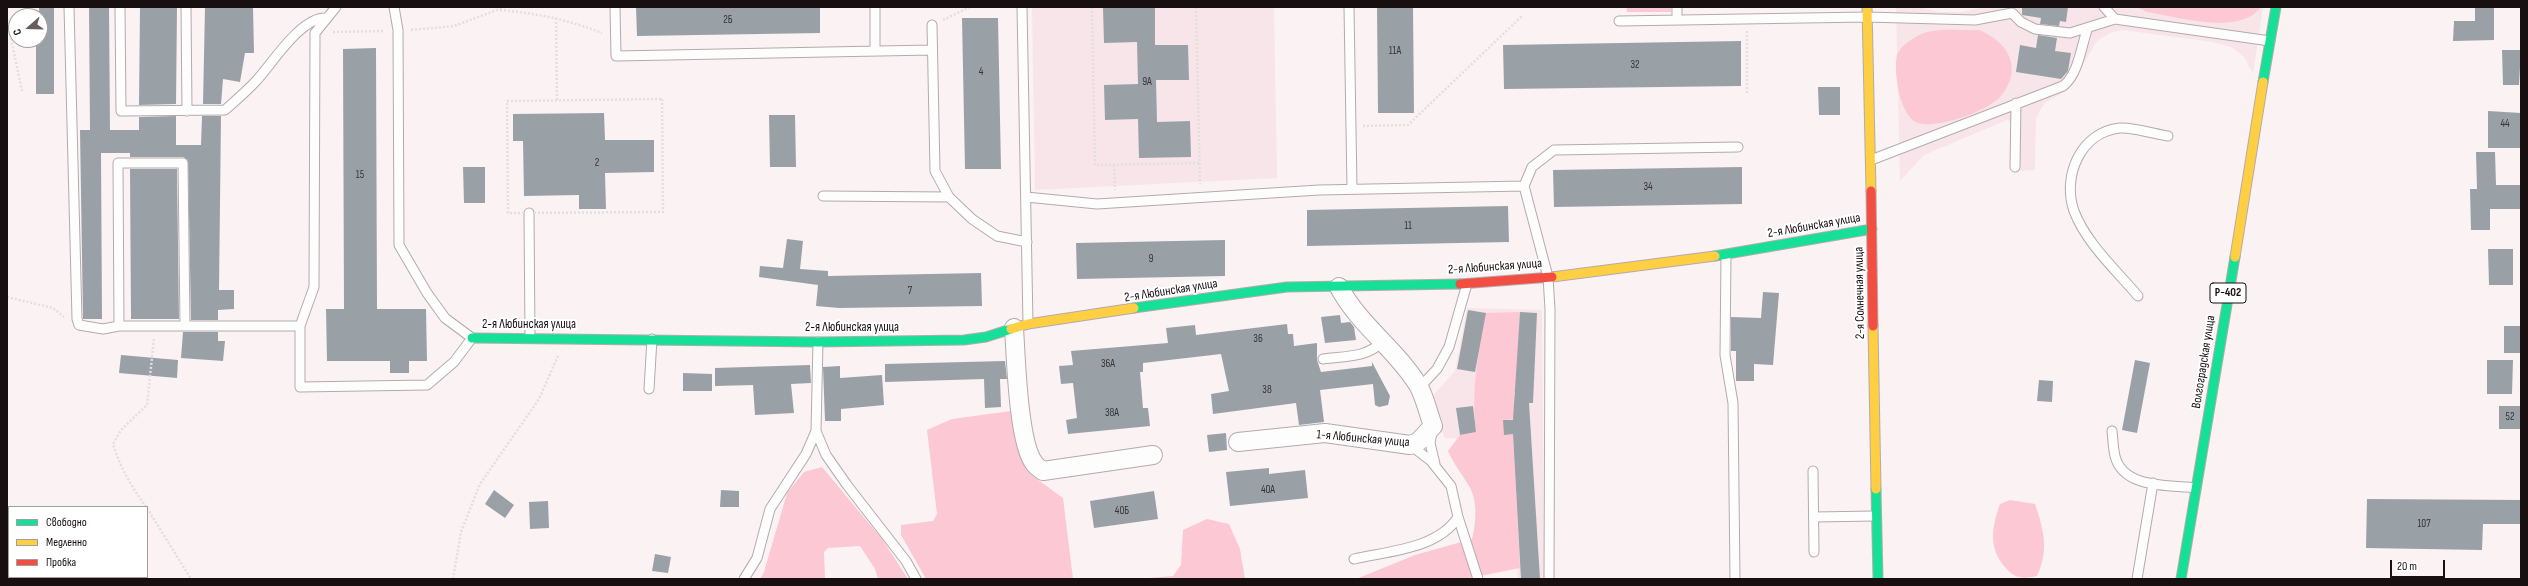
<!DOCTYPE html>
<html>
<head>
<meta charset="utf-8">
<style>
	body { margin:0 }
	#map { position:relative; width:2528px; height:586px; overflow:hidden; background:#fbf2f4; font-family:"Sofia Sans Condensed",sans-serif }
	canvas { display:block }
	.frame { position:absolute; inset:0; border:8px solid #180f11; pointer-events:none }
	.legend { position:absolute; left:8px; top:506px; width:140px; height:72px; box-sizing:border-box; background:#fff; border:1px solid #a39fa0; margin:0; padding:5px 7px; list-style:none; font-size:12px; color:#180f11 }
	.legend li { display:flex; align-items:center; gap:8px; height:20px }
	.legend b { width:20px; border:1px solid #a39fa0 }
	.north { position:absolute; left:8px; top:8px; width:40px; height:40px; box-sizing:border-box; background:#fff; border:1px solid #a39fa0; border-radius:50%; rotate:250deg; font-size:11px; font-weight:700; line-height:16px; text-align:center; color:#180f11 }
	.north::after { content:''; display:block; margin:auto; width:14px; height:18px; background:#675e60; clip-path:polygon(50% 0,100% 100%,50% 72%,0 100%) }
	.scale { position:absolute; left:2390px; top:560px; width:55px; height:18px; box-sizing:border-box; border:2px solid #180f11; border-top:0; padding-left:5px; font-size:12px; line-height:14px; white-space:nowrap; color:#180f11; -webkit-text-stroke:3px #fff; paint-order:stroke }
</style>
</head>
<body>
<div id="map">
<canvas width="2528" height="586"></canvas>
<div class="frame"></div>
<ul class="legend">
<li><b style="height:5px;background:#16e098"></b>Свободно</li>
<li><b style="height:5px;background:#ffcf43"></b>Медленно</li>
<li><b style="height:5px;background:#f24e42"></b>Пробка</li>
</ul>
<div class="north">С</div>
<div class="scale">20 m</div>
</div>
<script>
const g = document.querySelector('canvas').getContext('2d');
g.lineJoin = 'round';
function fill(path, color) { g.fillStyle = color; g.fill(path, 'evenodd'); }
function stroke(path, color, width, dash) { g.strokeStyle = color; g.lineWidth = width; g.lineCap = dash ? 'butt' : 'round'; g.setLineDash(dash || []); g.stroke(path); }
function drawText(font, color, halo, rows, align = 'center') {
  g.font = font + ' "Sofia Sans Condensed",sans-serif'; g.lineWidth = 4; g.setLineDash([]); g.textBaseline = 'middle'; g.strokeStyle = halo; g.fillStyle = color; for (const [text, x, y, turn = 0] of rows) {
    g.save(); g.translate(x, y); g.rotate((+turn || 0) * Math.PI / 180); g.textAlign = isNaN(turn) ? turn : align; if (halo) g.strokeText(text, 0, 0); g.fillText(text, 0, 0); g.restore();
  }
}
fill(new Path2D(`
	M1032,7h242l3,171 -242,12z
	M1896,7h24l18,5h23l24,-5h278l-10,67 -8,-16 -12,-10 -20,-6 -91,-12 -12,3 -13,8 -29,49 -22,12 -6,8 -4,10 -1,50 -22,1 -1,-49 -5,-2 -83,35 -24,26z
	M1467,308l75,2 2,269h-26l-9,-139 -64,-2 -16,-38 26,-29z`), '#f8e5e9');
fill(new Path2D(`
	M1626,7h45v5h-44z
	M2136,7h125c-21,29 -83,10 -114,5z
	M1979,30c30,12 45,40 21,67 -14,15 -63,32 -82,26 -18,-5 -25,-52 -21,-68 3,-8 11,-13 17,-17 17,-12 46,-7 65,-8z
	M1520,312l-4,80h-2l2,27 -12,1 9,14 7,134 -55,11h-109l59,-24 57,-16c4,-16 6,-38 -3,-53 -7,-12 -15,-21 -21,-35l12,-16 16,-3c-5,-41 2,-79 10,-119z
	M1011,411l8,17 11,46 33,24 10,81h-147l-25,-44v-10l32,-4 4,-7 -10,-84 25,-11z
	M822,467l60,72 26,40h-30l-3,-10 -15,-23 -32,2 -4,4 1,27h-65l4,-7 23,-79 17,-21z
	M2010,500l25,4c9,26 14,47 2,72 -15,3 -22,3 -32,-9 -17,-19 -13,-41 -5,-63z
	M1207,519l22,5 11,25 5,30h-109l37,-3 8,-11 2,-35z`), '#fcc8d4');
fill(new Path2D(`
	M39,7h15v87h-18v-54h4z
	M89,7h20l1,123h29v-13l37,-1v29h25l1,-29h19l-2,174h15v19l-16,1v10h-27l-3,-160 -5,-3h-53v-4h-29l1,166h-19l-3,-189h10z
	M140,7h37l-1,97 -37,1z
	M205,7h48l1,46h-9l-5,29 -17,-3 -2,25h-18z
	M636,7h184v26l-183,3z
	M1155,7v38h33l1,35h-33l1,42 33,-1 1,36 -52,1 -1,-39 -33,1 -1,-35 34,-1 -1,-42 -33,1 -1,-35z
	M1377,7h36l1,106h-36z
	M2022,7h46l-2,15 -6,-1 -1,5 -19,-2 1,-6 -19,-3z
	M2475,7h19v33l-41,1 1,-20h21z
	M962,18h36l3,151h-36z
	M2038,35l19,3 -2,13 16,2 -3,18 -7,8 -45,-7 4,-27 16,3z
	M1741,41v45l-237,3 -1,-44z
	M376,48l1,261h49l1,52h-18v12h-19v-12h-63l-1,-52h18l-1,-260z
	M2502,50h19l-2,35h-16z
	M1818,87h22v28h-21z
	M2488,111l33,2v35h-33z
	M604,113l1,27h49v32l-49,1 1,36h-27v-14l-55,1 -1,-55h-10v-27z
	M769,115h26l1,52h-26z
	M2476,152h19l1,33h25v24h-31v21h-19l-1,-41h7z
	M463,167h22v36h-21z
	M1742,167v37l-188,3 -1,-37z
	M130,169h47l2,150h-48z
	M1508,206l1,36 -202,4v-36z
	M787,239l16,2 -3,28 28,2v5l153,-3 1,33 -143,2 -23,-2 2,-21 -59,-8 1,-11 23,2z
	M1225,240v36l-148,3 -1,-36z
	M2488,249h25v36h-24z
	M1763,292l16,1 -6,72 -19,-1v17h-18v-30h-5v-34l30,1z
	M1468,310l18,3 -11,59 -18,-3z
	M1520,312l17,1 -4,90h-4l11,176h-19l-8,-145 -9,1 -1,-15h10z
	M1340,315l1,8 9,-1 4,5 2,13 -31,3 -4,-26z
	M1287,324l1,10h5l1,12 23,-3v17l4,12 51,-6v-4l18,34 -2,9 -9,2 -4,-2 -2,-21 -53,6 4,32 -25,3 -3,-22 -83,11 -2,-20 18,-3 -8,-37 -78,9v9h-3l3,36h5l2,18 -82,8 -2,-14 11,-2 -4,-35 -12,1 -2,-18 14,-1 -2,-14 97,-8 -2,-15 29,-3 1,10z
	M2504,326h17v27h-17z
	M183,332h35v9h7l-2,20 -42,-3z
	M121,355l57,5 -1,18 -58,-5z
	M2135,360l15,3 -13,70 -15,-3z
	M2487,360h26l-1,34h-25z
	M1005,361l2,18h-7l1,28 -16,1 -1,-29 -99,3v-18z
	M810,365l1,18 -20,1 3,29 -39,2 -2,-30 -38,1v-18z
	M840,366v12l42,-3 2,30 -43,4v12h-16l-2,-54z
	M683,373l29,1v17h-29z
	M2039,380l14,1 -1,21 -15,-1z
	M1473,406l3,26 -16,3 -4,-27z
	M2499,406h22v23h-22z
	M1226,433l1,17 -18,2 -2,-17z
	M1269,468v6l36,-4 3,28 -78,8 -4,-34z
	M494,490l20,15 -9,13 -20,-14z
	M721,490l18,1v16h-19z
	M1154,491l4,28 -64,9 -4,-27z
	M2367,499l154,1v24h-38l-1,26 -116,-2z
	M548,501l1,27 -19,1 -1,-27z
	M655,554l16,3 -3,16 -16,-2z`), '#99a1a7');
const lane = new Path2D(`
	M69,7l8,312 2,6 24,4 16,-3h181v61l127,-2 27,-23 18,-24 -27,-20 -18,-25 -28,-48 -1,-215 -4,-23
	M120,7l1,104 104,-1c10,-9 22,-19 31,-29 16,-17 44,-63 69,-63
	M186,7l1,104
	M615,7l1,49 316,-6
	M875,7v44
	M1022,7l6,317
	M1349,7l3,182
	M1677,7v13
	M2104,7l11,12
	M2012,13l9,9 14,7 35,4 45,-14 155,22
	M1619,21l248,-4 108,3 37,-7
	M932,25l3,146 14,26 23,22 25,17 30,6
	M1871,160l192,-74c15,-11 18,-38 24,-56
	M2015,167l1,-64
	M823,196l126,1
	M1026,197l71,7 222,-14 205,-4
	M529,213l1,124
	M1726,255l-1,100 8,48 2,176
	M2138,296c-22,-26 -52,-53 -64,-85 -12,-34 6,-79 46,-83 12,-1 35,6 48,8
	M119,326l-1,-163h65l2,163
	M300,326l14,-39 1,-254 21,-26
	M1323,359c22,-3 43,-1 59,-17
	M1420,387l17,-18 12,-22 18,-63
	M649,389l3,-50
	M816,431l10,24 21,30 59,76 10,18
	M2112,431c1,8 1,17 3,25 8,33 55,29 81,32
	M1432,432l-2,11 5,21
	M1813,471l1,81
	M1458,517l20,62
	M1814,517l62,-1
	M1354,559c34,-8 84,-10 104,-42l-7,-31 -20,-25 -21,-16
	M744,579l13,-21 13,-49 36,-55 10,-23 2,-89
	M1549,579l1,-270 -2,-32 -24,-91 8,-19 22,-17 184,-3
	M2137,579l16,-96`);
const street = new Path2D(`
	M1014,328c2,29 4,114 20,135 2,3 6,6 9,8l110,-16
	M1238,442l87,-9 85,12 8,-3 15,-16c-5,-13 -8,-29 -15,-41 -22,-36 -59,-60 -79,-98`);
const fast = new Path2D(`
	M2263,82l13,-75
	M1715,256l157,-27
	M1134,308l153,-21 173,-3
	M472,338l346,4 146,-2 22,-3 25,-8
	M1876,489l2,90
	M2181,579l54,-322`);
const slow = new Path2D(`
	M1867,7l4,184
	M2235,257l28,-175
	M1552,277l163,-21
	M1873,326l3,163
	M1011,329l17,-5 106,-16`);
const jam = new Path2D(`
	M1871,191l2,135
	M1460,284l92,-7`);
stroke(lane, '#b4aaac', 11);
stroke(street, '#b4aaac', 20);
stroke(fast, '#b4aaac', 11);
stroke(slow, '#b4aaac', 11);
stroke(jam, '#b4aaac', 11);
stroke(new Path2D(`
	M1092,7l3,158 104,-2
	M1196,7l4,177
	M500,10c36,3 69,10 102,23
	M556,18l1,82
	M7,19l15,72
	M943,20l27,-13
	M411,30l43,-4 51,-19
	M1747,31v62
	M333,32l51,-1
	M662,99l1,113 -155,1 -1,-112z
	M1363,126l45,-1 114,-109
	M1114,165l1,25
	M7,297l46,11 11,9
	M146,507c-14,-20 -26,-39 -33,-63l8,-14 26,-25 7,-67
	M147,508l44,71
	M453,579l8,-47 19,-48 59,-85 19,-43`), '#e2dfe0', 2.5, [2, 2]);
stroke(lane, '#fefdfd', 9);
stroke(street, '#fefdfd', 18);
stroke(fast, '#16e098', 9);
stroke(slow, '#ffcf43', 9);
stroke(jam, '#f24e42', 9);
drawText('11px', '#383436', null, [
	["2Б",728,20],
	["11А",1395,51],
	["32",1635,65],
	["4",981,72],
	["9А",1147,82],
	["44",2505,124],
	["2",597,163],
	["15",360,175],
	["34",1648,187],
	["11",1408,226],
	["9",1151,259],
	["7",910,291],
	["36",1258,339],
	["36А",1108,364],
	["38",1267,390],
	["38А",1112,413],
	["52",2510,417],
	["40А",1268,490],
	["40Б",1122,511],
	["107",2424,524]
]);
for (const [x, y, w] of [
	[2228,293,36]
]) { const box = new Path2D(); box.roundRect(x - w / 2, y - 10, w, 20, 3); g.fillStyle = '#fff'; g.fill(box); stroke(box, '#180f11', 1); }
drawText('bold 12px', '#180f11', null, [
	["Р-402",2228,293]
]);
drawText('13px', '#180f11', '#fff', [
	["2-я Любинская улица",1814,226,-10],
	["2-я Любинская улица",1495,267,-4],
	["2-я Любинская улица",1171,291,-9],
	["2-я Солнечная улица",1860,293,-91],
	["2-я Любинская улица",529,325],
	["2-я Любинская улица",852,328],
	["Волгоградская улица",2204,362,-81],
	["1-я Любинская улица",1363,439,5]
]);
</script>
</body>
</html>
